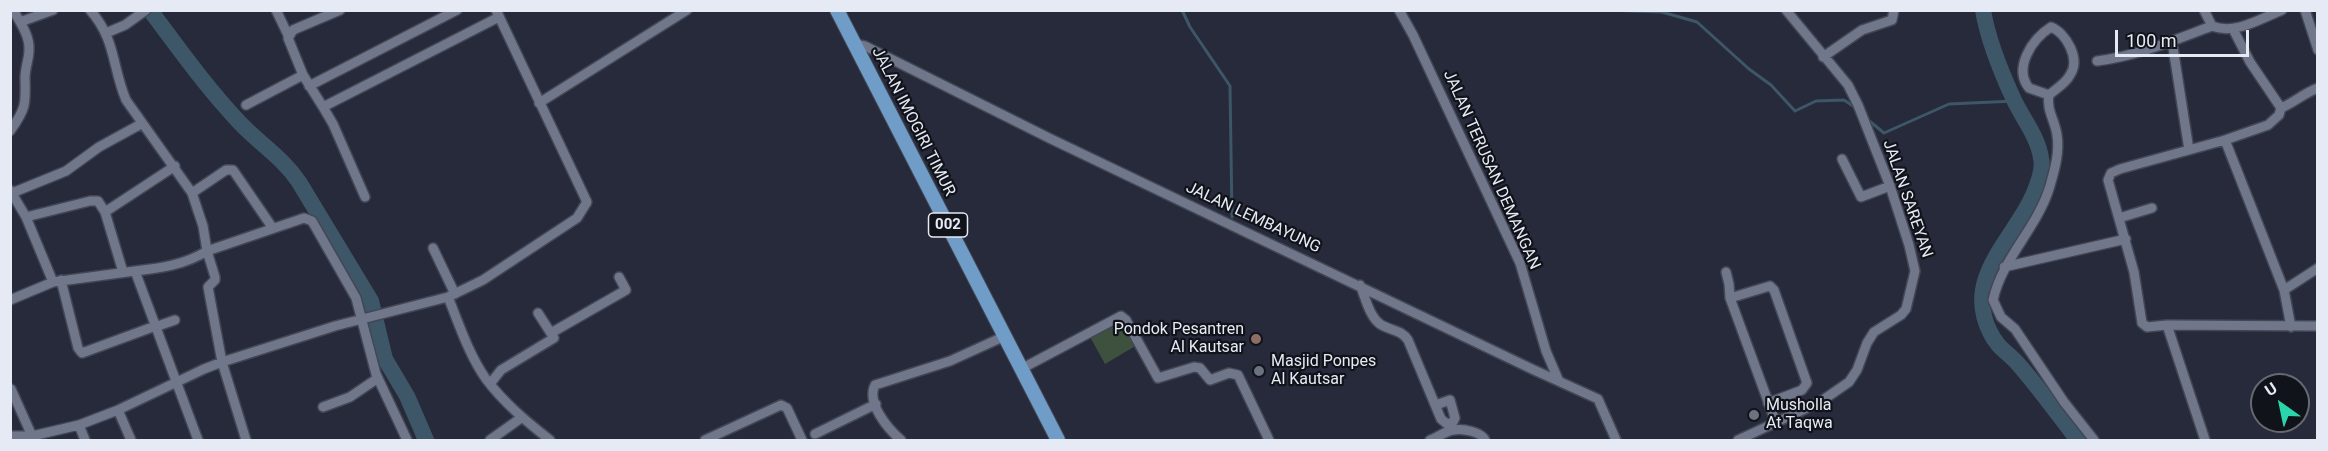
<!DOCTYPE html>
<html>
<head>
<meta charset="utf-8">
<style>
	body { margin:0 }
	#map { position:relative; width:2328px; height:451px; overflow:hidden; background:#262a3a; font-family:Roboto,sans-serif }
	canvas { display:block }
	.frame { position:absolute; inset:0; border:12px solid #e6eaf4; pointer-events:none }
	.north { position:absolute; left:2250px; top:373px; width:60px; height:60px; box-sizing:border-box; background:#11131a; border:2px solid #666971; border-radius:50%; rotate:327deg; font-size:16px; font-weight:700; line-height:24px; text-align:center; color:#e6eaf4 }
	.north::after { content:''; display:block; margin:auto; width:21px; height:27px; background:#2ad5ac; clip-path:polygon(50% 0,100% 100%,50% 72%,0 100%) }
	.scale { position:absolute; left:2115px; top:30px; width:134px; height:27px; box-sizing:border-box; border:3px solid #e6eaf4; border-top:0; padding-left:8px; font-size:18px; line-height:21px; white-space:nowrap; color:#e6eaf4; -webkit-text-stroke:4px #11131a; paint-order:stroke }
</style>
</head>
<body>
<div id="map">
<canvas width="2328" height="451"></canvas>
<div class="frame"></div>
<div class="north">U</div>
<div class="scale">100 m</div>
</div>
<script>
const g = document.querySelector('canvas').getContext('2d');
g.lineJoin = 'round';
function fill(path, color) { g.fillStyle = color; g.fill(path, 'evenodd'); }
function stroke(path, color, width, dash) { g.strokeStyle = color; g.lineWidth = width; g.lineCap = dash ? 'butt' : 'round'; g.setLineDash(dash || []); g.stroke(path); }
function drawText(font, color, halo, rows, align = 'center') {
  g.font = font + ' Roboto,sans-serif'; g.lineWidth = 4.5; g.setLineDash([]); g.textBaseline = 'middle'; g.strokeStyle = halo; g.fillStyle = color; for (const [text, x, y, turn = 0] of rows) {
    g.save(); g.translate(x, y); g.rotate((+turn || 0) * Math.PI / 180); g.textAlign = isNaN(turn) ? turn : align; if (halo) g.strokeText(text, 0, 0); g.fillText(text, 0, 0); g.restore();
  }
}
fill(new Path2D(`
	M1122,319l15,26 -32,19 -16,-29z`), '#3e513f');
stroke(new Path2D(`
	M1182,10l8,17 40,59 2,131
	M1605,10l57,2 35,10 52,47 22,16 24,26 21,-10 28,-1 12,8
	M1867,119l17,14 65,-29 66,-3`), '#3d5768', 3);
stroke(new Path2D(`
	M150,10c29,39 57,78 90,113 20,21 42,34 59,59l72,119 14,58 22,37 19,44
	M1983,10c5,31 18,62 31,90 9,19 24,37 27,58 2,8 -1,19 -4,27 -17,51 -76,89 -47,147 8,17 18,20 29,33 21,24 40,51 59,75`), '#3d5768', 16);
const street = new Path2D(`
	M90,10c26,29 22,57 36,90l66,93 11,33 4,25c-23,14 -46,17 -72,20
	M276,10l12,25
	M340,10l-47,20 -5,8 15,37 20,32 176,-90
	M1399,10l14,25 107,228 26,88 12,28
	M2204,10l8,16
	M2305,10l13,40
	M20,22l33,-12
	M2051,27c15,6 30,32 19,48 -4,8 -14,14 -21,20l-20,-7c-16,-20 3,-49 22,-61z
	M2233,29l17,33 31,46
	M106,33l19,-8 21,-15
	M2172,41l17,109
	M855,44l10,2 186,93 483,231 64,29 18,41
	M1823,57l39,-27 30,-10 2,-10
	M2097,61c41,-5 77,-21 115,-35 23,9 48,-7 70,-16
	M309,86l148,-76
	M2318,88c-14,5 -23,14 -37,20l-2,7 -11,10 -43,15 -105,29 -9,4 -3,7 26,92 8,51 5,4 20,-2 151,1
	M2049,95c-3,15 6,25 8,40 3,18 -3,37 -8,54 -13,40 -47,70 -56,111l8,17 14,12 49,73 30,38
	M539,103l148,-93
	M246,105l57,-30
	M323,107l10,17 32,73
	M10,131c16,-22 16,-27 15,-53 0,-10 4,-19 4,-28 1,-14 -9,-28 -16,-40
	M2225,140l59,150 7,37
	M1842,159l19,38 29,-11
	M10,190l16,27 27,65
	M12,193l54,-22 33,-24 42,-23
	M192,193l34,-23h7l39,57
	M105,212l70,-46
	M26,217l64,-16h8l7,11 18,60
	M2119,218l33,-10
	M433,248l22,46
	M2004,267l122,-28
	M1726,272l3,12 1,14 46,125
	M61,280l17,68 4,5 68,-25
	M1360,285c5,11 9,31 20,39 10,7 21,5 28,16l33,79 6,5 6,-2 2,-4 -5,-18 -14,5
	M2284,290l34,-22
	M448,297c11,27 21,58 38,82 18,24 41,43 64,61
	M1730,298l40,-12 4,4 33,93 -5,7 -34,13
	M10,300l43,-18 82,-11 63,169
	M2167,325l38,115
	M155,327l20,-7
	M551,333l75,-43 -7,-13
	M1021,369l100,-53 5,4 32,58 36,-11 6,1 10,12 19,-7 9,2 31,65
	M490,384l11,-14 53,-32 -16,-25
	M11,389l21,47
	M323,407l27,-10 28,-19
	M118,410l13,30
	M79,425l6,15
	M815,434l61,-30
	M10,436h22l47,-11 39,-15 86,-41 18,-7 113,-36 113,-29 35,-17 94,-62 10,-16 -91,-192
	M246,440l-24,-78 -14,-75 7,-7v-3l-8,-26 97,-33 8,3 44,77 20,76 31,66
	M490,440l31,-22
	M705,440l76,-35 6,3 15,32
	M901,440c-13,-11 -35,-37 -26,-55l75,-24 55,-25
	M1430,440c8,-3 16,-9 23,-10 10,-2 28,2 32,10
	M1738,440l82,-38 29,-20 8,-12 10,-27 7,-11 27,-17 5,-6 9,-38 -6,-26 -19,-59 -32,-81 -10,-20 -62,-75`);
const primary = new Path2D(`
	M837,10l221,430`);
stroke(street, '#434654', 12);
stroke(primary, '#434654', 16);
stroke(street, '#71778a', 9);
stroke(primary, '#6f9dc8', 14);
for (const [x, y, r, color] of [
	[1256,339,6,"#8d6e63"],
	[1259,371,6,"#6b7280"],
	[1754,415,6,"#6b7280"]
]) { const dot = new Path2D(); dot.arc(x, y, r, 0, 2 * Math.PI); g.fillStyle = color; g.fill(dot); stroke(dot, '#11131a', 2); }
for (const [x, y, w] of [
	[948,225,39]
]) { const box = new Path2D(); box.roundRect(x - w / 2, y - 12, w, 24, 4.5); g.fillStyle = '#11131a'; g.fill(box); stroke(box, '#e6eaf4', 1.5); }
drawText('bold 15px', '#e6eaf4', null, [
	["002",948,225]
]);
drawText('16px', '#e6eaf4', '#11131a', [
	["JALAN IMOGIRI TIMUR",913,122,63],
	["JALAN TERUSAN DEMANGAN",1491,170,66],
	["JALAN SAREYAN",1907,199,71],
	["JALAN LEMBAYUNG",1253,218,25]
]);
drawText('16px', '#e6eaf4', '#11131a', [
	["Pondok Pesantren",1244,330,"right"],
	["Al Kautsar",1244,348,"right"],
	["Masjid Ponpes",1271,362],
	["Al Kautsar",1271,380],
	["Musholla",1766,406],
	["At Taqwa",1766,424]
], 'left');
</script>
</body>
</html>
